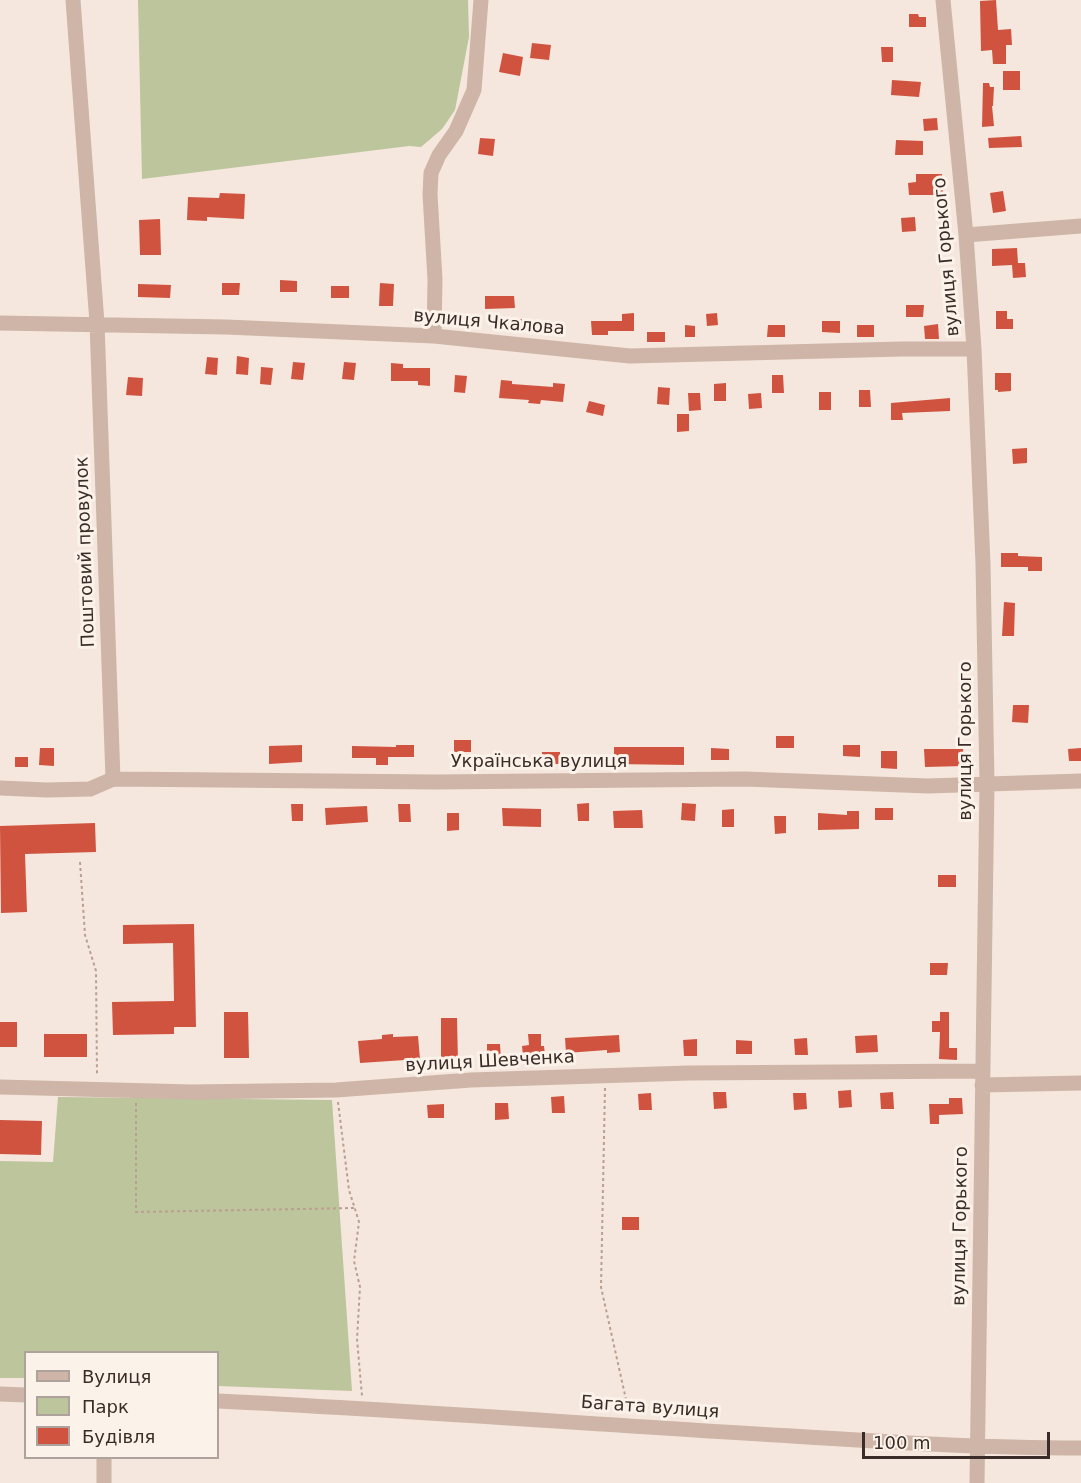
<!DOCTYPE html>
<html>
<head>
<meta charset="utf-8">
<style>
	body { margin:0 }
	#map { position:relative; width:1081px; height:1483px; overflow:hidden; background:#f5e7dd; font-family:"DejaVu Sans",sans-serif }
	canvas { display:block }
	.legend { position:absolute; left:24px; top:1351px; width:195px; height:108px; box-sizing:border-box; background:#fbf2ea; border:2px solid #aea39c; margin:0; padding:8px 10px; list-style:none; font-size:18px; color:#3a2c28 }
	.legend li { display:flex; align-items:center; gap:12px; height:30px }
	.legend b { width:30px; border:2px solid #aea39c }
	.scale { position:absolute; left:862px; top:1432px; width:188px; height:27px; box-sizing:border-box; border:3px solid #3a2c28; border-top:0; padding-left:8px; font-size:18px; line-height:21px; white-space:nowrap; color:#3a2c28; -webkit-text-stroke:4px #fbf2ea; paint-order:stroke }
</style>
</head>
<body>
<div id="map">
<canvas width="1081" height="1483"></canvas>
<ul class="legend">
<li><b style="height:8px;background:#ceb5a7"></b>Вулиця</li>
<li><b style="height:16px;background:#bcc59b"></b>Парк</li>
<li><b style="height:16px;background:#d0533f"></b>Будівля</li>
</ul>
<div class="scale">100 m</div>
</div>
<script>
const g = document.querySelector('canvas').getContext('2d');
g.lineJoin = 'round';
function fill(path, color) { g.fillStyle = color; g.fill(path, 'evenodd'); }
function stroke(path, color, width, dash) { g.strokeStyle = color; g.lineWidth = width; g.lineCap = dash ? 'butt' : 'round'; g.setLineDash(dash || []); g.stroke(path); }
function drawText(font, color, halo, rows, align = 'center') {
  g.font = font + ' "DejaVu Sans",sans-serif'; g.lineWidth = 6; g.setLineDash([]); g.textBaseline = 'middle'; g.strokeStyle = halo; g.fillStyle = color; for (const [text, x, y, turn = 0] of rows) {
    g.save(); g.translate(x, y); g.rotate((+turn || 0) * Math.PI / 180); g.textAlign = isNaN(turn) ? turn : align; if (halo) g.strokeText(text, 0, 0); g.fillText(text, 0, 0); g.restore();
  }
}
fill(new Path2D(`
	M138,0h330l1,37 -14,73 -13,19 -21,18 -12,-1 -267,33z
	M58,1097l274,3 20,291 -134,-5v-34h-192l-1,26h-25v-217l53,1z`), '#bcc59b');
fill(new Path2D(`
	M996,0l2,30 13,-1 1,16h-6v19h-13l-1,-14 -11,1 -1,-50z
	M909,14h9l1,3h7v10h-17z
	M532,43l19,2 -2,15 -19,-2z
	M881,47h12v15h-11z
	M503,53l20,4 -3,19 -21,-4z
	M1003,71h17v19h-17z
	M892,80l29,2 -2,15 -28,-2z
	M983,83h6l1,4h4l-1,19h-1l2,20 -12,1z
	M937,118l1,12 -14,1 -1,-12z
	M1021,136l1,11 -33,1 -1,-10z
	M480,138l15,1 -2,17 -15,-2z
	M896,140l27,1v14h-28z
	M916,174h26l1,21h-34l-1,-12 8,-1z
	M1003,191l3,20 -13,2 -3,-20z
	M220,193l25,1 -1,25 -37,-2v4l-20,-1 1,-23 31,1z
	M915,217l1,14 -14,1 -1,-14z
	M160,219l1,36h-21l-1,-35z
	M1017,248l1,15h7l1,14 -13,1 -1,-13 -20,1v-17z
	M280,280l17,1v11h-17z
	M222,283h18l-1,12h-17z
	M380,283l14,1 -1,22h-14z
	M138,284l33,1 -1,13 -32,-1z
	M331,286h18v12h-18z
	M485,296h29l1,12 -30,1z
	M906,305h18l-1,12h-17z
	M996,311h11v8h6v10h-17z
	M634,313v18h-26v4h-16l-1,-14h31v-7z
	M717,313l1,12 -11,1 -1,-12z
	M516,319h17v12l-17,-1z
	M822,321h18v12l-18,-1z
	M938,324l1,15h-14l-1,-13z
	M685,325l10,1v11h-10z
	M768,325h17v12h-18z
	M857,325h17v12h-17z
	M647,332h18v10h-18z
	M237,356l12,2 -1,17 -12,-1z
	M207,357l11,1 -1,17 -12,-1z
	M293,362l12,1 -2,17 -12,-1z
	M344,362l12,1 -2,17 -12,-1z
	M391,363l12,1v4h27v18l-12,-1v-4h-27z
	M261,367l12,1 -2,17 -11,-1z
	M995,373h16v18l-13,1v-2h-3z
	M455,375l12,1 -2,17 -11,-1z
	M772,375h11l1,18h-12z
	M128,377l15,1 -1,18 -16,-1z
	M501,380l11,1v3l41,3v-4l12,1 -2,18 -22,-2 -1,4 -12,-1 1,-3 -30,-2z
	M726,383v18h-12v-17z
	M658,387l12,1 -1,17 -12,-1z
	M859,390h11l1,17h-12z
	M819,392h12v18h-12z
	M688,393h12l1,17 -12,1z
	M761,393l1,15 -13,1 -1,-15z
	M950,398v13l-48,2 1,7h-12v-17z
	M589,401l16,4 -2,11 -17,-4z
	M677,414h12v17l-12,1z
	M1027,448v15l-14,1 -1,-15z
	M1001,553h17v3l24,1v14h-14v-4h-27z
	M1004,602l11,1 -1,33h-12z
	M1013,705h16l-1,18 -16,-1z
	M776,736h18v12h-18z
	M454,740h17v12h-17z
	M302,745v17l-33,2v-18z
	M396,745h18v12h-26v8h-12v-7h-24v-12l44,1z
	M843,745h17v12l-17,-1z
	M614,747h70v18l-70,-1z
	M40,748h14v18l-15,-1z
	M711,748l18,1v11h-18z
	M1081,748v13h-12l-1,-12z
	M924,749h39l1,17 -39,1z
	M881,751h16v18l-16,-1z
	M542,752h18v12h-18z
	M15,757h13v10h-13z
	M589,803v18h-11l-1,-17z
	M682,803l14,1 -1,17 -14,-1z
	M291,804h12v17h-11z
	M398,804h12l1,18h-12z
	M367,806l1,16 -42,3 -1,-17z
	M502,808l39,1v18l-38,-1z
	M875,808h18v12h-18z
	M734,809v18h-12v-17z
	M642,810l1,18h-29l-1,-17z
	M847,811h12v18l-41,1v-17l29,2z
	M447,813h12v17l-12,1z
	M774,816h12v17l-11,1z
	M95,823l1,29 -71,2 2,58 -26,1 -1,-87z
	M938,875h18v12h-18z
	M194,924l2,103h-22v7l-61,1 -1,-33 62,-1 -1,-58 -50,1v-19z
	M930,963h18l-1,12h-17z
	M224,1012h24l1,46h-25z
	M940,1012h9v36h8v12l-18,-1 1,-27h-8v-11h8z
	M441,1018h16l1,45h-17z
	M0,1022h17v25h-17z
	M44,1034h43v23h-43z
	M393,1034v3l25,-1 2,23 -60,4 -2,-22 24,-2v-4z
	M528,1034h13v12h3l2,18 -22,2 -2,-20 7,-1z
	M619,1035l1,17 -13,1v-3l-41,3 -1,-15z
	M877,1035l1,17 -22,1 -1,-17z
	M807,1038l1,17h-13l-1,-16z
	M697,1039v17h-13l-1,-16z
	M736,1040l16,1v13h-16z
	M487,1044h13l1,16 -14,1z
	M851,1090l1,17 -13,1 -1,-17z
	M713,1092h13l1,16 -13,1z
	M893,1092l1,17h-13l-1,-16z
	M651,1093l1,17h-13l-1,-16z
	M793,1093h13l1,16 -13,1z
	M564,1096l1,17h-13l-1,-16z
	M949,1098h13l1,16 -24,1v9h-9l-1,-20h20z
	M495,1103h13l1,16 -14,1z
	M444,1104v14h-16l-1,-13z
	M0,1120l42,1 -1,34 -41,-1z
	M622,1217h17v13h-17z`), '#d0533f');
stroke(new Path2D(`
	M80,862l5,73 11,36 1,104
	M605,1088l-4,199 28,126
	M338,1102l11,88 10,32 -5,39 6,26 -3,52 5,57
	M136,1103v109l218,-4`), '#ba9f91', 2, [3, 3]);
stroke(new Path2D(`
	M73,0l24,323 16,456
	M943,0l23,235 8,114 9,215 4,219 -10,700
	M966,235l115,-9
	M0,323l226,4 208,9 196,20 272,-7h72
	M434,336l1,-56 -5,-86 1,-21 8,-18 17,-24 18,-41 7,-90
	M0,788l47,2 43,-1 23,-10 323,3 309,-3 183,7 153,-5
	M982,1085l99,-2
	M0,1087l192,5 144,-2 135,-10 218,-7 293,-2
	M0,1394l26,1
	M218,1401c191,9 382,24 574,35 96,6 192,12 289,12
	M104,1483v-25`), '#ceb5a7', 15);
drawText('18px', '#3a2c28', '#fbf2ea', [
	["вулиця Горького",947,257,-95],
	["вулиця Чкалова",489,323,5],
	["Поштовий провулок",86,552,-92],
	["вулиця Горького",966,741,-90],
	["Українська вулиця",539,762],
	["вулиця Шевченка",490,1062,-3],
	["вулиця Горького",961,1226,-89],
	["Багата вулиця",650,1408,4]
]);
</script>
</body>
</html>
